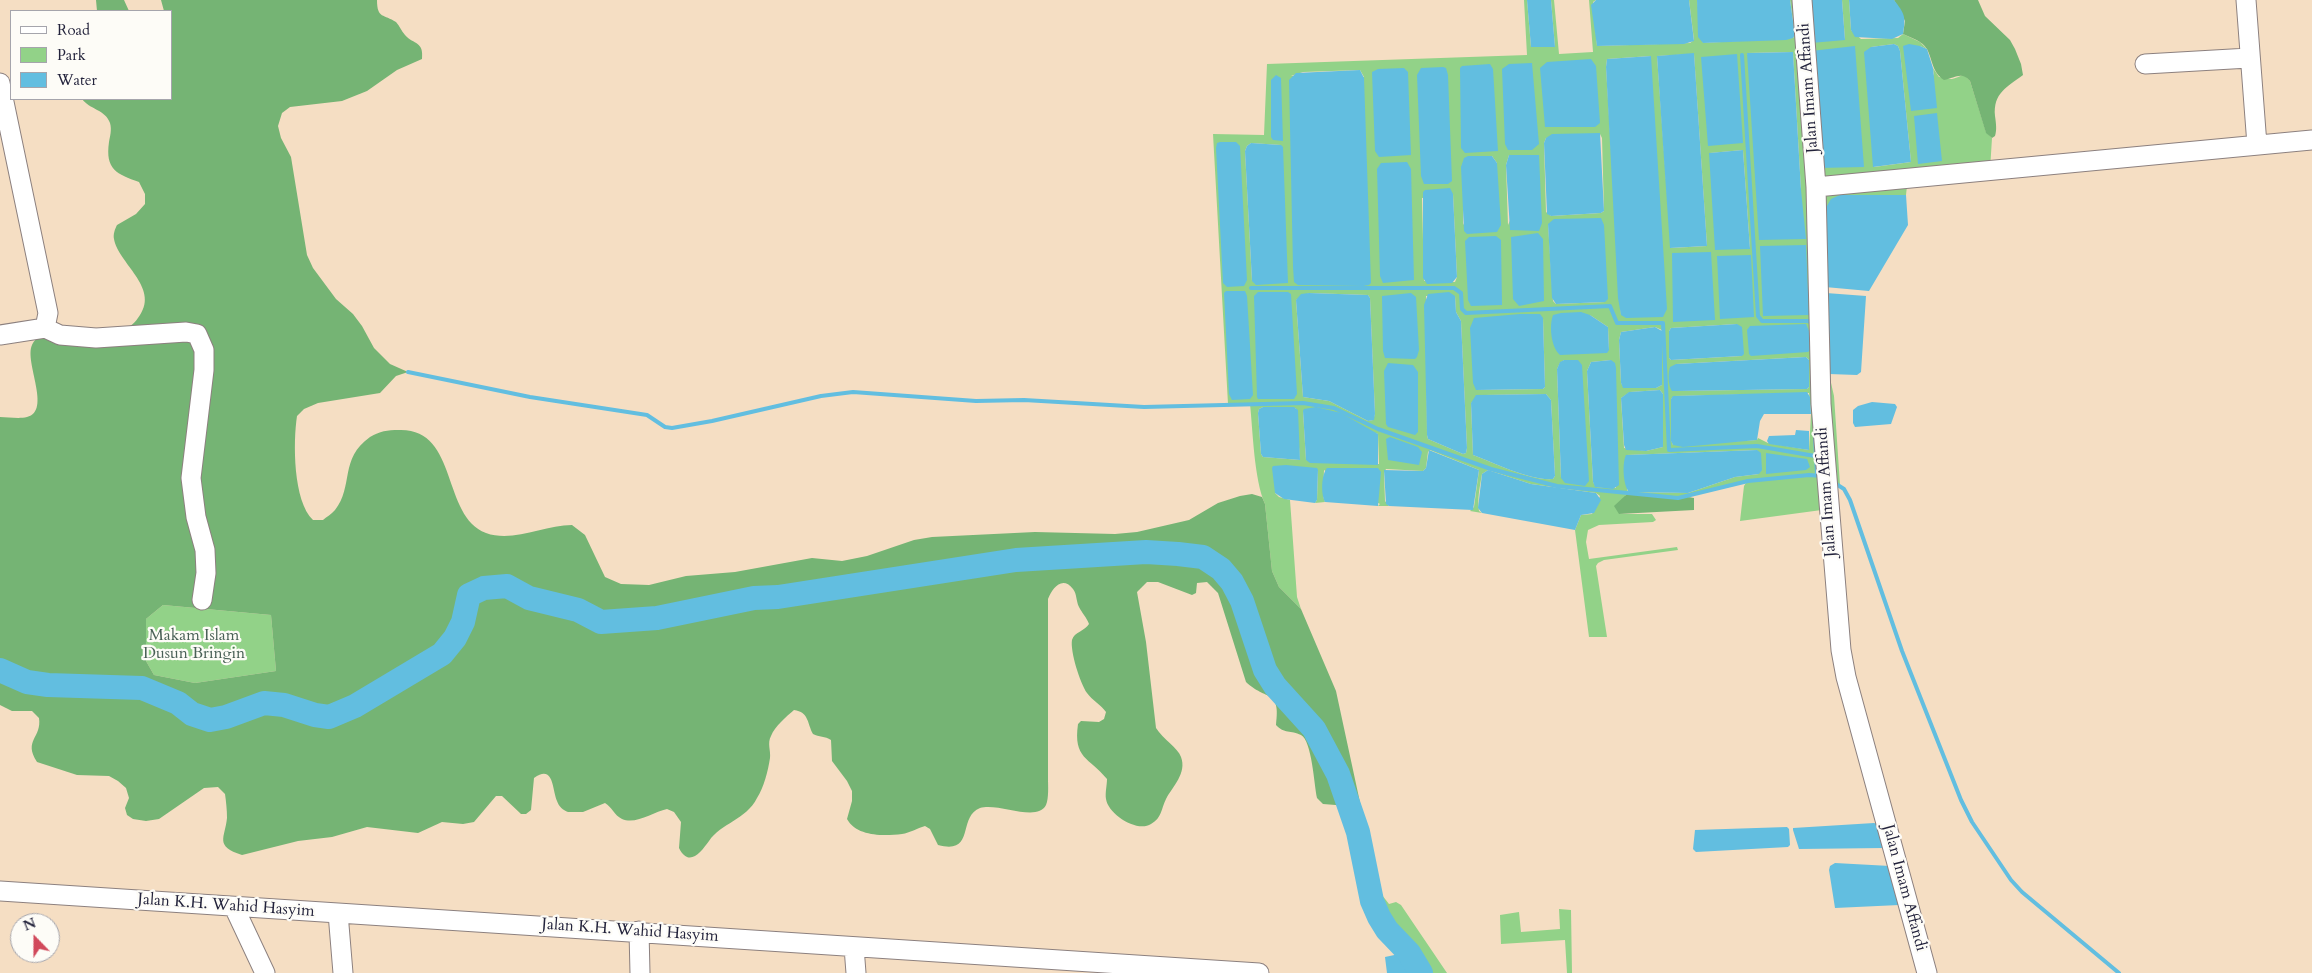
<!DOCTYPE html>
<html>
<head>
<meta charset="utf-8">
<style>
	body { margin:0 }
	#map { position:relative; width:2312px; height:973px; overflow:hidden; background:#f5dec3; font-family:Cardo,serif }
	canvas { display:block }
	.legend { position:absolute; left:10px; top:10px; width:162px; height:90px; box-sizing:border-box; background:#fdfcf7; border:1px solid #a5a5ac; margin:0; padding:6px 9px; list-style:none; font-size:15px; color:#22223b }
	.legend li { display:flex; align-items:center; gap:10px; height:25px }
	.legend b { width:25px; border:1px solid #a5a5ac }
	.north { position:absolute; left:10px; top:913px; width:50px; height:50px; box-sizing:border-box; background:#fdfcf7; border:1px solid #a5a5ac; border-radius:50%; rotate:338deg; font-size:14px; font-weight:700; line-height:20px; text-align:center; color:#22223b }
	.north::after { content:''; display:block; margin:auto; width:18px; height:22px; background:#d1495b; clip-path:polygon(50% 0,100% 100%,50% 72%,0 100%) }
</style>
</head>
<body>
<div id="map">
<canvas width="2312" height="973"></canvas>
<ul class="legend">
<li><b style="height:6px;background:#fff"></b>Road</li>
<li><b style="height:14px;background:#92d288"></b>Park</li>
<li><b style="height:14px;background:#62bee0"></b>Water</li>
</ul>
<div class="north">N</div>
</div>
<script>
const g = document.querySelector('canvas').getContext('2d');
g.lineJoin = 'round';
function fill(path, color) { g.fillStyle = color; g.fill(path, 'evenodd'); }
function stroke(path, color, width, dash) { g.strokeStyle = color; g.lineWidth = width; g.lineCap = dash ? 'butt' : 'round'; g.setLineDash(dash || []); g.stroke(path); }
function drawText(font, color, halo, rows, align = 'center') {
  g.font = font + ' Cardo,serif'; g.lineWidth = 4.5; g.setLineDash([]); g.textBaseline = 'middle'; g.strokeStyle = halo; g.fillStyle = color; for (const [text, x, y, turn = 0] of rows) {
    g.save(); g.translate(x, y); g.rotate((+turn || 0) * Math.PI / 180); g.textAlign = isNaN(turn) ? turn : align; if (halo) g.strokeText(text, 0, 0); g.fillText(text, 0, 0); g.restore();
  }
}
fill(new Path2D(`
	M1524,0h3l4,47h24l-4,-47h3l5,54 34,-2 -4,-52h7l-3,2 4,44h2l91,-3 4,-3 -5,-40h8l6,43 90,-5 2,-3 -5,-35h18l37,40 -3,-40h7l2,30 10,9 37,-1 5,-4 17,8 7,7 -7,-3 14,30 -1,-8 6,9c4,0 9,2 13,2 9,-2 11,-7 18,2l16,51 6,6 -2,32 -83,16 -1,9h-66l-15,33 4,146 5,22 6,89 -18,-9 7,33 -89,12 4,-35 3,-5 -69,17 -52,-4 -7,20h33l4,6 -3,2 -54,3 -11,5 -2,12 3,17 88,-12 1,3 -74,10 -6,3 -2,3 11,71h-18l-14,-107 6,-15 11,-1 8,-18 -4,-3 -65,-9 -43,-14 -6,4c-2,12 -5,25 -3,37l3,2 -12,-2 4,-4 5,-37 -49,-20 -2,2 -2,16 -3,3 -37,-2 -2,4 1,28 4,5h-11l2,-2 -56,-34 -1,26 2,6 -10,1 2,-3 1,-30 -43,23 4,4 11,3 7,97 4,12 -22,-22 -7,-16 -7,-67c-11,-25 -12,-72 -15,-100h-22l-15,-270 51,1 3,-71 260,-9zM1894,44l4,2 2,5 11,111 -37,5 -3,-120zM1793,52l8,138 -54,-137zM1694,54l13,192 -36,2 -14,-192zM1651,56l-30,259 -15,-248 1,-8zM1360,70l4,7 -73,-1 12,-4zM1600,134l2,4 2,73 -3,2 -50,3 -5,-4 -2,-69 2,-5zM1251,143l30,2 -29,136 -7,-130 2,-5zM1743,150l7,99 -40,-96zM1509,155h30l-31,70 -2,-60zM1492,156l5,7 -34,62v-64zM1453,194l4,83 -2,5 -31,-1 -2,-83zM1548,224l57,78 -49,2 -3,-3zM1309,293l59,2 2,3 5,116 -2,6 -5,1 -39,-20 -26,-4 -7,-97zM1426,296h29l1,16 5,9 6,127 -1,5 -3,1 -35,-15 -1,-4zM1590,315l18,12 1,23zM1543,318l2,69 -2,2 -67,1zM1737,324l5,32 -71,4 -2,-2v-27l2,-3zM1655,327l7,3v55l-6,3h-32l-3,-5 -2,-43 2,-8zM1806,357l3,3v27l-2,2 -134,2 3,-27zM1564,360l-3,118 -4,-109 3,-6zM1611,360l5,128 -20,-1 -3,-5 -6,-111 4,-9zM1660,390l3,4v53l-17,4 -22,-3 -3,-50 9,-6zM1809,393l2,21 -2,36 -41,-7 -10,-5 -1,2 -84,5 -2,-5v-41l3,-3zM1546,394l5,6 4,76 -2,3c-23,2 -58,-16 -80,-24l-2,-52 14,-8zM1263,407l33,1 4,52 -37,-3 -2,-3 -3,-41 1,-4zM1303,411l75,23 1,30 -73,-4zM1757,450l2,24 -24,3 -47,16 -59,-1 -2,-2v-35z
	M163,605l108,10 5,56 -81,12 -41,-8 -8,-14v-42z
	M1377,894l5,1 7,9 7,-2 5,3 46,68h-26c-8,-18 -23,-28 -34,-43 -7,-9 -11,-19 -15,-29z
	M1559,909l12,1 1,63h-5l-2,-33 -64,4 -1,-29 19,-3 2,20 39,-3z`), '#92d288');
fill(new Path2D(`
	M96,0h28l5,11h-32z
	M161,0h216c0,19 7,14 19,22 4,4 5,9 9,13 9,10 19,6 17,24l-25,11 -30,21 -25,10 -52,6 -8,6 -4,13 3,12 10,19 16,98 6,13 23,31 17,15 9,12 12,22 16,16 18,8 -12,4 -16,17 -62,10 -14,6 -7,7c-4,26 -4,85 16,104h10c3,-3 9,-6 12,-10 19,-24 4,-51 35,-73 10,-6 17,-7 29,-7 60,-2 42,86 87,103 27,10 58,-8 86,-8l13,10 20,42 16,7 28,1 37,-9 49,-4 77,-14 30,3 25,-5 47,-16 18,-3 103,-5 80,2 22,-2 52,-12 29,-17 22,-7 12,-2 10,3 3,7 7,67 7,16 22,22 35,82 25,116 -38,-3 -6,-6c-3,-14 -5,-57 -16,-63 -10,-5 -17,-1 -25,-10 5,-36 -10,-24 -30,-43l-28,-89 -11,-11 -10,1 -1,10 -4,2 -34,-13h-11l-10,10 9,50 10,86c7,11 22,20 25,29 6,16 -8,29 -15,42 -5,10 -4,19 -15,25 -14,9 -43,-10 -45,-25 -1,-6 1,-14 1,-20 -18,-22 -34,-20 -29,-55l3,-3 18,1 5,-3 2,-7c-5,-7 -14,-12 -19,-19 -7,-10 -17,-42 -15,-53 2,-8 13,-9 17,-16 -2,-6 -7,-11 -10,-17 -3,-6 -2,-13 -6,-18 -11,-14 -21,0 -25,10v179c0,8 1,20 -2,27 -9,18 -48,-3 -66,3 -23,9 -4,47 -42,37l-8,-16 -5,-3c-8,2 -15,7 -23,8 -18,2 -45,3 -55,-15l5,-18v-10l-5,-10 -15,-20 -1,-21c-6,-4 -12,-3 -18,-6 -6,-11 -4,-22 -19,-24 -8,7 -19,16 -23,26 -4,7 0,15 -1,22 -2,13 -6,29 -13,40 -11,22 -36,25 -48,43 -8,11 -20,27 -30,7l2,-26 -7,-10 -7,-3c-14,3 -31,16 -45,10 -8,-4 -10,-12 -17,-16l-22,9h-15c-5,-2 -9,-5 -11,-11 -5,-12 -3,-37 -23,-23l-3,32 -5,4h-5l-19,-18h-6l-22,26 -11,2 -21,-2 -24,11 -51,-6 -35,10 -34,4 -56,14c-28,-9 -17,-17 -15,-37 0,-8 -1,-17 -2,-24l-7,-7 -14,1 -45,31 -13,2 -13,-2 -6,-4 -2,-7 4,-10 -3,-10 -8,-7 -9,-5 -32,-1 -40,-13c-14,-22 5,-24 2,-44l-7,-7h-20l-12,-6v-288c8,0 19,2 27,0 25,-6 -3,-55 5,-72 2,-5 7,-8 11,-11 24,-1 54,1 77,-4 10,-2 15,-7 20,-15 19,-28 -22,-52 -26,-76 -1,-5 1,-10 3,-14l19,-11 9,-10v-10l-6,-12c-22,-8 -34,-12 -30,-40 1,-6 3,-12 1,-19 -4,-13 -21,-14 -28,-24h89v-88h-7zM163,605l108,10 5,56 -81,12 -41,-8 -8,-14v-42z
	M1894,0h84l7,16 25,24 5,9 6,15 2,11c-16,12 -30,18 -28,41 1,7 2,14 0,20l-3,2 -6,-5 -16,-52c-8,-10 -15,-3 -26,-1 -12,-8 -11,-19 -17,-31 -5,-8 -15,-11 -24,-15l2,-13z
	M1627,494c10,1 62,2 67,4v12l-75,4 -5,-8z`), '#75b474');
fill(new Path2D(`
	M1527,0h24l4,47h-24z
	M1596,0h93l5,41 -10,3 -87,2 -6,-41z
	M1697,0h93l5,35 -2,3 -7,2 -83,3 -5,-6z
	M1808,0h34l3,40 -34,3z
	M1849,0h45c11,14 12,17 9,34l-11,5 -37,-2 -4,-7z
	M1894,44l4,2 2,5 11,111 -38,5 -9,-115 7,-5z
	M1909,44l11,2 7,3 6,19 4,40 -26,3 -8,-65z
	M1855,46l9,121 -45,1 -8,-117z
	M1793,52l8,138 5,49 -47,1 -12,-187z
	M1694,53l13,193 -37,2 -13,-192z
	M1737,54l6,89 -35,3 -7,-89z
	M1651,56l16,253 -4,8 -37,1 -5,-3 -3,-17 -12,-231 1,-8z
	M1591,59l5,7 4,57 -5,4h-50l-5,-59 7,-6z
	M1532,63l7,81 -7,6h-24l-3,-6 -3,-75 7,-5z
	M1490,64l3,5 5,82 -33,2 -4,-5 -1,-80 2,-2z
	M1443,67l3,1 2,7 4,106 -4,3h-24l-3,-8 -4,-101 4,-7z
	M1404,68l4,4 3,83 -32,2 -4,-6 -3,-79 6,-3z
	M1360,70l4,8 7,205 -2,2 -6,1 -65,-1 -4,-3 -1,-15 -4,-187 7,-7z
	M1276,75l5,3 2,63 -10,-1 -2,-3v-57z
	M1937,113l5,48 -24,3 -4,-48z
	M1600,133l4,78 -3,2 -50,3 -4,-2 -3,-71 2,-5 6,-4z
	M1220,142h16l4,4 7,134 -3,6 -17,1 -4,-4 -7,-135 1,-5z
	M1251,143l30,2 2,2 5,136 -32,2 -4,-4 -7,-130 2,-5z
	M1743,150l7,99 -35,1 -6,-97z
	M1509,155h30l3,68 -3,8 -29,-1 -4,-65z
	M1468,156h24l5,7 4,62 -4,7 -30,2 -3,-3 -3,-64 3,-9z
	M1407,162l4,7 3,111 -31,3 -3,-7 -3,-107 4,-6z
	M1450,188l3,6 4,83 -5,6 -25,1 -4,-6v-86l2,-2z
	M1840,195h66l2,30 -39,66 -44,-4 2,-81 4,-7z
	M1601,218l3,7 4,74 -3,3 -49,2 -4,-6 -4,-74 6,-5z
	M1538,233l5,6 1,62 -25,5 -6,-7 -2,-62z
	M1496,236l5,4 1,65 -31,1 -3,-6 -3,-59 4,-4z
	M1806,245l3,70 -46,1 -3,-70z
	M1711,252l4,68 -42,2 -1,-69z
	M1751,255l3,62 -34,2 -3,-63z
	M1226,291h19l2,5 6,99 -3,4 -18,1 -3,-6 -5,-101z
	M1258,292h30l3,2 6,100 -3,5h-36l-1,-2 -3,-101z
	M1449,292l6,4 1,16 5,9 6,127 -1,5 -3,1 -35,-15 -1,-4 -3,-130 4,-11z
	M1309,293l59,2 2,3 5,116 -1,6 -6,1 -39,-20 -26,-4 -7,-97 5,-6z
	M1411,293l5,4 3,53 -2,7 -2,2 -30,-1 -2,-7 -1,-55z
	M1826,293l40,3 -5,76 -4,3 -28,-1z
	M1581,312l9,3 18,12 1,23 -2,3 -47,2c-9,-8 -11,-29 -7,-40l8,-2z
	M1520,314h20l3,4 2,69 -2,2 -67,1 -3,-7 -3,-55 4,-10z
	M1737,324l5,3 2,27 -2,2 -71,4 -2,-2v-27l2,-3z
	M1806,324l3,7 1,19 -2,2 -57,4 -2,-2 -2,-24 3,-4z
	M1655,327l7,4v54l-6,3h-33l-2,-5 -2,-43 2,-8z
	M1806,357l3,3v27l-2,2 -130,2h-5c-4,-5 -4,-18 -2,-24l6,-3z
	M1564,360h14l4,5 7,116 -4,5 -20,-3 -4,-5 -4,-109 3,-7z
	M1611,360l4,3 1,5 3,117 -6,4 -18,-2 -2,-5 -6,-111 4,-9z
	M1388,363l25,2 5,7v60l-3,3 -27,-8 -2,-3 -2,-53z
	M1660,390l3,4v53l-17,4 -20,-1 -2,-5 -3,-47 8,-6z
	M1807,392l3,5 1,17h-47l-4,7 -3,19 -74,7 -10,-2 -2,-4v-42l2,-3z
	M1546,394l5,6 4,76 -2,3c-23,2 -58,-16 -80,-24l-2,-52 5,-8z
	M1872,402l23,2 2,3 -6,17 -36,3 -2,-4v-13l5,-4z
	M1263,407h31l4,3 2,50 -37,-3 -2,-3 -3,-41 1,-4z
	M1316,407l25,6 37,21v31l-68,-2 -4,-3 -3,-49 1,-2z
	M1796,430l13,1v19l-40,-6 -2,-3 2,-5 26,-1z
	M1390,437l28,10 4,5 -3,13 -31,-5 -2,-21z
	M1429,450l50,20 -6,40 -84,-4 -3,-2 -2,-34 39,1 3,-3z
	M1757,450l4,3 1,17 -3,4 -24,3 -47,16 -59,-1c-6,-7 -7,-29 -3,-37z
	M1766,453l41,6 3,8 -4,3 -40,4z
	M1286,465l31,3 1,2 -1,30 -2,3 -31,-4 -9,-6 -3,-25 1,-2z
	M1327,468h51l3,4 -3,34 -53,-4c-4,-7 -4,-27 2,-34z
	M1488,470l43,14 65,9 5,7 -7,13 -13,2 -6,15 -93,-17 -4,-5 4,-34z
	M1874,823l3,1 7,24 -85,1 -6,-19v-2z
	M1787,827l2,2 1,16 -2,2 -92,5 -3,-3 2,-19z
	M1835,863l55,3 9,39 -64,3 -6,-38 1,-4z
	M1399,954l14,9 3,10h-29l-2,-16z`), '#62bee0');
stroke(new Path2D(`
	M1742,55l16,261 4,5h46l4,2
	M1251,288h203l7,5 1,16 4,4 144,-7 7,17h46l6,127 88,-4 58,10
	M408,372l122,25 117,18 18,12 7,1 40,-7 109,-25 32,-4 123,9 48,-1 120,7 159,-4 31,5 44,21 113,40 66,17 121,12 70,-17 61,-6 13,1
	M1815,438l2,37
	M1833,482l11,7 6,11 52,151 59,149 11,22 39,58 11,12 97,81`), '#62bee0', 4);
stroke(new Path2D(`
	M0,670l27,12 21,3 94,3 36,15 14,11 18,6 16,-3 38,-14 20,2 31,10 14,2 26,-11 87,-52 13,-16 8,-16 6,-27 15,-7 23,-2 22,12 49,12 23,12 56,-4 97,-20 24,-1 238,-37 130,-8 32,2 25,3 18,12 11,13 10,19 23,69 10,16 39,43 24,45 20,58 14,69 7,16 8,13 22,23 12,20`), '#62bee0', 24);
const minor = new Path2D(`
	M1802,0l14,187 5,217 20,246 5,27 81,296
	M2246,0l11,145
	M2145,64l104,-6
	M0,83l48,230 -3,15
	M1816,187l496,-47
	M0,335l45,-7 15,7 36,3 90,-6 11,2 7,16v20l-13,108 5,39 9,33 1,23 -4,27
	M0,891l1259,82
	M234,907l31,66
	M338,913l5,60
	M639,931l1,42
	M854,947l2,26`);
stroke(minor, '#8c807f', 21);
stroke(minor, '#fff', 19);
drawText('16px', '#22223b', '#fdfcf7', [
	["Jalan Imam Affandi",1809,88,-94],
	["Jalan Imam Affandi",1827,492,-94],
	["Jalan Imam Affandi",1904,888,75],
	["Jalan K.H. Wahid Hasyim",226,906,4],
	["Jalan K.H. Wahid Hasyim",630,931,4]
]);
drawText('16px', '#496056', '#fdfcf7', [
	["Makam Islam",194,636],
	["Dusun Bringin",194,654]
]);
</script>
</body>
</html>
